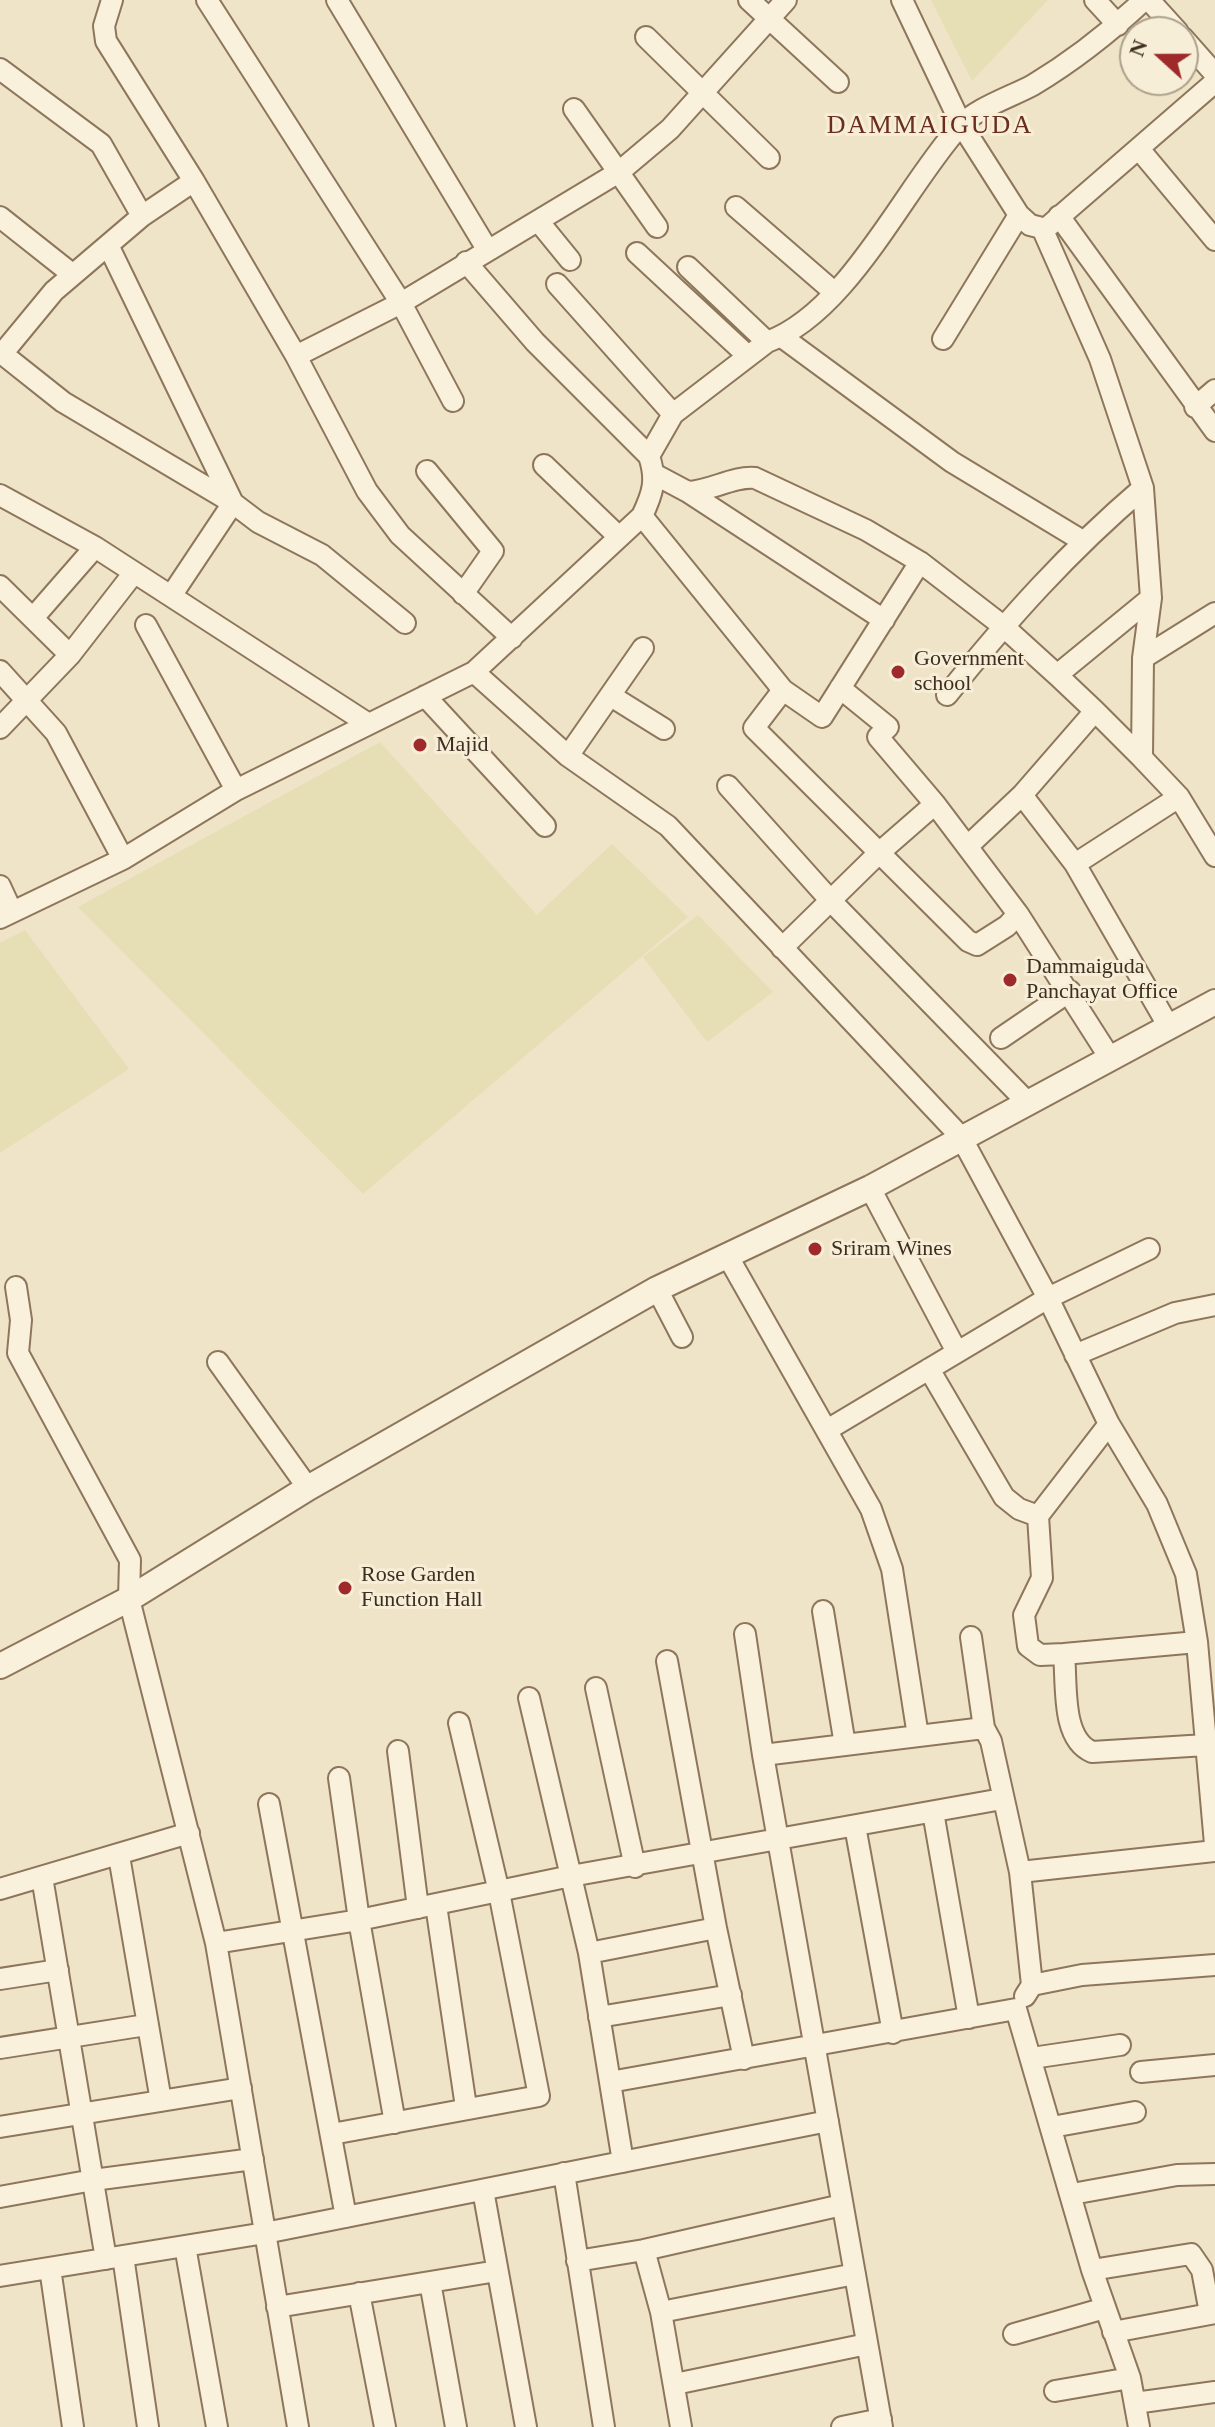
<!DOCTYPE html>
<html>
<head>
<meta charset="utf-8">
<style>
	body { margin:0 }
	#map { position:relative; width:1215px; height:2427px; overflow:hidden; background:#f0e4c8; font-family:"Times New Roman",serif }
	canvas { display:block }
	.north { position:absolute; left:1119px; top:16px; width:80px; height:80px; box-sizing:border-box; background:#f7eed8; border:2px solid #ada18e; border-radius:50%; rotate:291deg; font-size:22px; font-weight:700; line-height:32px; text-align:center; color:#3d2e20 }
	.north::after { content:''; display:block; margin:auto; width:28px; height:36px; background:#9e2a2b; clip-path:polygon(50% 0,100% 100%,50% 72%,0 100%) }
</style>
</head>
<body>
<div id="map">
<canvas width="1215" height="2427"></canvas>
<div class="north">N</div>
</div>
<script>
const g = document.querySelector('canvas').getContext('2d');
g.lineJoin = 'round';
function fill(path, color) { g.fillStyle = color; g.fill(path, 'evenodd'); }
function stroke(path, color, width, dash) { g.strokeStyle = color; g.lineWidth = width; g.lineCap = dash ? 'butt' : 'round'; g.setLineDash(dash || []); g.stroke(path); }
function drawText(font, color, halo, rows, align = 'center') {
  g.font = font + ' "Times New Roman",serif'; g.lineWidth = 6; g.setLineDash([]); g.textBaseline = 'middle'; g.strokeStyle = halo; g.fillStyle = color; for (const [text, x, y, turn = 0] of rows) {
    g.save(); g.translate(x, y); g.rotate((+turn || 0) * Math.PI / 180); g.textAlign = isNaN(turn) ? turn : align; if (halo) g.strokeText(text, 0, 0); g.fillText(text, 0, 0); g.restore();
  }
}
fill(new Path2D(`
	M931,0h117l-76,81z
	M380,742l157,173 75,-71 76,73 -325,277 -285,-287z
	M698,915l75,77 -66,50 -64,-85z
	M25,930l104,139 -129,84v-210z`), '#e6deb5');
const minor = new Path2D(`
	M112,0l-8,26 2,15 88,140 102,175 71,135 33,44 112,103
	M207,0l194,303 52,98
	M337,0l150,249
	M749,0l89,82
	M902,0l59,124 58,91 11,10 12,3 58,131 43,129 8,110 -8,60 -1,100 37,39 36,59
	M1095,0l23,25
	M1149,0l29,32
	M646,37l123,121
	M1183,38l32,36
	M0,69l101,75 41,72
	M574,109l83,118
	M1139,149l76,91
	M736,207l98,85
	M1059,216l156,215
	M0,217l72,57
	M539,222l31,38
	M1050,225l165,-143
	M637,253l111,103
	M466,262l69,80 114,114
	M688,267l79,75
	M557,284l116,130
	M782,337l170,125 129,78
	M943,339l76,-124
	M0,352l63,50 170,101 25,19 64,33 83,68
	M2,354l52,-63 54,-46
	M296,356l105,-53 218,-131 51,-43 116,-129
	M1195,407l20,-17
	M544,465l74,71
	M427,471l66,80 -30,43
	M656,475l32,17 196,128
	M688,492c23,-1 45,-16 67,-14l111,52 54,32 83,64 54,49
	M0,495l95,52 272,176
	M642,516l141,174 -29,38 214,213 9,4 30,-19 11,-12
	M0,586l70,69
	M171,596l62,-93 -125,-258 34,-29 52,-35
	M33,618l62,-71
	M146,625l90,165
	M1143,658l72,-45
	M0,671l56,62 67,126
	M840,688l48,39 -10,10 57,67
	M783,690l39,27 98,-155
	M947,695c62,-77 121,-143 196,-207
	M425,696l120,130
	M611,696l53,33
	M1095,711l-38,-36 94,-77
	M0,728l70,-73 63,-81
	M568,756l75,-108
	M728,786l103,115 197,202
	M1022,795l53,69 94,163
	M969,845l53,-50 73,-84 47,47
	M1075,864l104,-67
	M0,886l12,26
	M0,918l123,-59 113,-69 238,-118
	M782,948l98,-96 55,-48 83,110 92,144
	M1001,1038l69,-47
	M870,1188l87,164
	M727,1255l144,254 21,60 26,167
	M16,1287l5,33 -3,33 112,207 -1,39 87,344 82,484
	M657,1289l25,48
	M1075,1355l100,-42 40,-8
	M218,1362l90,126
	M929,1369l75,128 15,12 19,7
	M1109,1424l-71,92 4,62 -18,37 4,31 12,9 24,-1c3,31 -3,85 28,98l114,-7
	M827,1430l221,-132 101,-49
	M823,1611l22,134
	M745,1634l18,121 119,672
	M971,1637l13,91
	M1197,1642l18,202
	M1064,1654l133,-12 -11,-68 -29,-70 -48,-80 -61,-126 -87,-161 -293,-311 -100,-70 -94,-84 168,-156c11,-23 15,-36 7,-60l24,-42 94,-72c81,-29 137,-154 192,-215 17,-19 52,-30 74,-42 40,-24 78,-54 111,-85
	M667,1661l49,267 28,131
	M596,1688l39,179
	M529,1698l60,255 34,209
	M398,1751l20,157
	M763,1755l221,-27 7,13 29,131 12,113
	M339,1778l20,142 36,203
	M269,1804l77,413
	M933,1812l36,206
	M855,1826l38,207
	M119,1856l42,245
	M1020,1872l195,-21
	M42,1877l64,382
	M0,1889l189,-56
	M436,1905l30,202
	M216,1943l143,-23 212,-44 431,-77
	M589,1953l127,-25
	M0,1979l58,-9
	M1025,1996l7,-11 50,-10 133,-10
	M599,2017l132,-22
	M0,2048l146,-23
	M1032,2058l88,-13
	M1141,2072l74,-7
	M610,2082l406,-73 76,261 38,108 9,49
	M0,2127l241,-39
	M1052,2127l83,-15
	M332,2134l207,-38 -40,-204 -40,-169
	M564,2173l40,254
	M483,2190l43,237
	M1072,2194l105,-19 38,-1
	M0,2197l93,-17 160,-21
	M185,2246l32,181
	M123,2256l25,171
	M577,2261l67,-11
	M50,2268l23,159
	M1092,2270l99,-16 11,16 8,43
	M0,2276l265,-43 563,-112
	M430,2282l26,145
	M359,2293l26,134
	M277,2307l220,-36
	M661,2312l194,-38
	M1113,2332l102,-19
	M1014,2334l91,-26
	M675,2384l192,-40
	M1055,2391l75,-13
	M1135,2403l80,-11
	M681,2427l-20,-115 -17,-62 198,-45
	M842,2427l39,-8`);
const tertiary = new Path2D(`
	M0,1666l129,-67 179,-111 349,-199 213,-101 345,-186`);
stroke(minor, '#8d765c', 24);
stroke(tertiary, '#8d765c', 28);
stroke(minor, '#faf1dc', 20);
stroke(tertiary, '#faf1dc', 24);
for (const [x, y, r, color] of [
	[898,672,8,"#9e2a2b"],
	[420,745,8,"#9e2a2b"],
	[1010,980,8,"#9e2a2b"],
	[815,1249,8,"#9e2a2b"],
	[345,1588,8,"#9e2a2b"]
]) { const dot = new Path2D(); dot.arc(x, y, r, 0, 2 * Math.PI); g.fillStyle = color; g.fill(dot); stroke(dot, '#f7eed8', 3); }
drawText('22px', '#3d2e20', '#f7eed8', [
	["Government",914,659],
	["school",914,684],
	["Majid",436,745],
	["Dammaiguda",1026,967],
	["Panchayat Office",1026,992],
	["Sriram Wines",831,1249],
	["Rose Garden",361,1575],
	["Function Hall",361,1600]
], 'left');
g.letterSpacing = '2px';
drawText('26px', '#6b2e1e', '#f7eed8', [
	["DAMMAIGUDA",930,126]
]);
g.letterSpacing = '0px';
</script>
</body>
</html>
